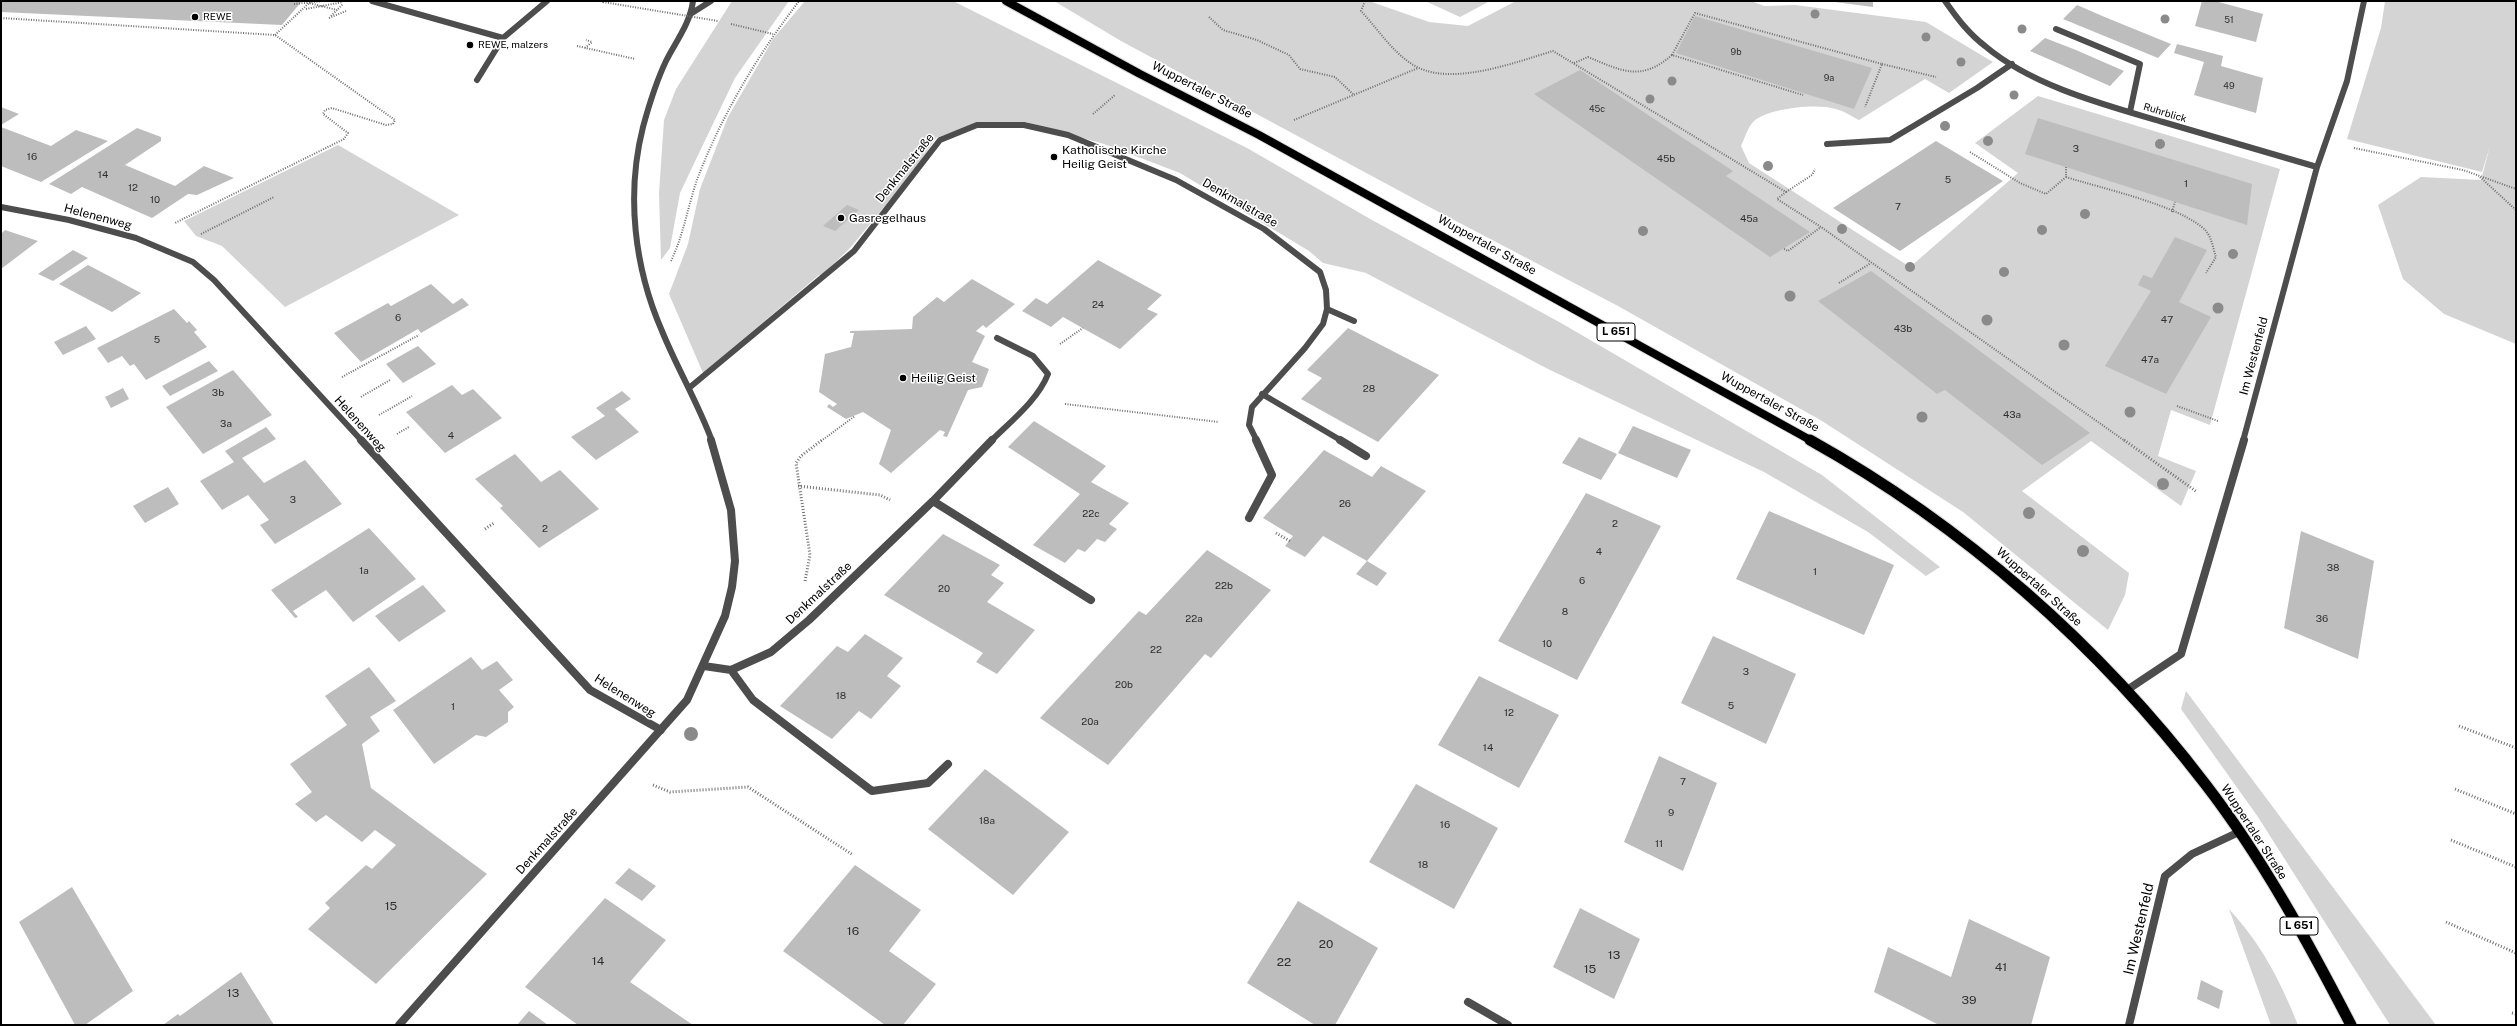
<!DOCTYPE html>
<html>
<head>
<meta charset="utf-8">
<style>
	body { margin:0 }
	#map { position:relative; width:2517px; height:1026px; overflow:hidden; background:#fff; font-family:"Public Sans",sans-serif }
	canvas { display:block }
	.frame { position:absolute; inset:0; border:2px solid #000; pointer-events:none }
</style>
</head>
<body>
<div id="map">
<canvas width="2517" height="1026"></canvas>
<div class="frame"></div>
</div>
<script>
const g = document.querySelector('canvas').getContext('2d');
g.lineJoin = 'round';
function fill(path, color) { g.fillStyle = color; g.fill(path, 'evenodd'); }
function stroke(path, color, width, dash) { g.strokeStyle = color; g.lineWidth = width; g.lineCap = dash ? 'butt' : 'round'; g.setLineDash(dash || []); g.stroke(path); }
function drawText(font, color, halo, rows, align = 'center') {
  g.font = font + ' "Public Sans",sans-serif'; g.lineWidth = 3; g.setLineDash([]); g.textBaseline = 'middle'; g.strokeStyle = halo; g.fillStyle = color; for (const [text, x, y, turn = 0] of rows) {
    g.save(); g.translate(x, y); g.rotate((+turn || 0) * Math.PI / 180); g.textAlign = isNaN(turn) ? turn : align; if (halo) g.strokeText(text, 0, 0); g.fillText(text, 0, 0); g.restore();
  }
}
fill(new Path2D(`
	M732,1h57l-54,77 -35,73 -20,42 -10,55 -9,12 -2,-67 5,-73 12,-31z
	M805,1h148l294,147 125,72 189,103 261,152 118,92 -14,9 -58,-44 -104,-60 -216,-103 -182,-96 -43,-10 -14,-12 -129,-78 -76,-29 -78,-22h-46l-44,16 -22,33 -64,77 -29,28 -2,-1 -116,98 -34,-79 19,-50 12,-55 28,-72 45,-78z
	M1054,1h315l60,21 39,4 48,-25h235l13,5 31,-1 131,17 67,40 -44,31 -24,-14 -66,41c-8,-4 -15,-9 -23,-11 -19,-6 -67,-1 -82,12 -7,7 -9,17 -13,25l8,17 161,104 108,-94 -43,-30 63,-47 242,73 -70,256 -39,-15 -13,46 38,15 -15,35 -90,-65 -69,50 107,82 -4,22 -17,35 -145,-118 -141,-91 -204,-115 -183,-96 -314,-169z
	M1425,1h65l-30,16z
	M2385,1h131v343l-72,-30 -41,-35 -25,-74 43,-28 60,3 9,-34 -8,26 -135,-33 34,-111z
	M338,145l121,70 -174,92 -63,-61 -26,-10 -12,-15z
	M2186,691l250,334h-46l-132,-208 -77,-108z
	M2229,909c33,36 51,71 69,116h-27z`), '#d4d4d4');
fill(new Path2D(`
	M1,1h301l-20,24 -281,-13z
	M1835,1h38v6l-38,-5z
	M2202,1h13l48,13 -7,28 -61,-16z
	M2077,5l30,13 64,26 -13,14 -95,-39z
	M1695,16l177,52 -18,41 -178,-56z
	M2045,38l31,12 48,21 -14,15 -80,-35z
	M2177,44l46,12 -2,10 42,12 -7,35 -62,-18 10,-33 -30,-9z
	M1580,70l153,101 -7,5 84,56 -40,25 -236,-163z
	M1,107l18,7 -18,11z
	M2038,118l214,66 -5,41 -222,-71z
	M1,127l50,19 25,-16 32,11 -67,41 -40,-16z
	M137,128l24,9v4l-36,24 50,21 29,-20 30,12 -37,17 -9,-1 -36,24 -70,-31 -11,7 -22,-10z
	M1936,141l67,40 -103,70 -67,-43z
	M847,205l12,5 -24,21 -12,-5z
	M5,230l33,11 -37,28v-35z
	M2175,237l32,13 -28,52 32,15 -45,77 -61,-28 46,-75 -13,-6 5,-10 9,3z
	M73,250l15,8 -35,23 -15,-7z
	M1098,260l64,35 -15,14 11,5 -38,35 -57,-32 -12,10 -29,-16 14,-13 11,6z
	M88,265l21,11 32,17 -29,19 -53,-28z
	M1871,271l94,69 125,93 -48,32 -97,-75 -8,4 -119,-93z
	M972,279l43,25 -29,24 -3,-3 -7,6 9,5 -13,26 17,7 -7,18 -14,3 -21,47 -4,-1 2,-4 -5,-2 -49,43 -12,-9 12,-34 -28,-18 -17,7 -19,-12 2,-3 4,3 4,-3 -18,-12 6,-38 26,-7 3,-14h-4v-2l62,-2 1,-12 24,-20 7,5z
	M431,284l22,20 9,-6 7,7 -48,28 -3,-4 -57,33 -27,-29 54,-30 3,3z
	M174,309l13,14 2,-2 8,9 -3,2 13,15 -61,33 -12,-16 -4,2 -8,-10 -14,7 -11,-15z
	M86,326l10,13 -33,16 -9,-13z
	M1348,328l91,47 -61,67 -77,-43 21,-21 -15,-8z
	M418,346l18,18 -33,19 -17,-19z
	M209,361l9,10 -48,25 -8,-10z
	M233,370l39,45 -69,39 -37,-47z
	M452,385l10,10 11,-6 29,29 -57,35 -39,-41z
	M123,388l6,11 -18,9 -6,-11z
	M622,391l9,8 -16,10 24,23 -43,28 -25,-23 34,-21 -9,-8z
	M1034,421l72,45 -15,16 38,21 -20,21 8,5 -12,13 -8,-3 -12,13 -7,-3 -13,14 -32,-18 47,-51 -72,-47z
	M1633,426l58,24 -14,28 -59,-25z
	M266,427l10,12 -34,19 22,25 41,-23 37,44 -67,40 -15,-19 9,-5 -21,-25 -26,15 -22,-29 34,-19 -9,-11z
	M1579,437l38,17 -16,26 -39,-17z
	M1324,450l48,27 9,-11 45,25 -59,70 -44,-25 -18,21 -20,-11 8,-10 -30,-18z
	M515,454l26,28 19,-12 39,39 -60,39 -39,-40 3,-2 -28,-27z
	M168,487l11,17 -34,19 -12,-17z
	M1586,493l75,33 -84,154 -79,-39z
	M1769,511l125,54 -30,70 -128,-56z
	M369,528l47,51 -63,43 -27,-32 -33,21 5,6 -3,1 -24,-28z
	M2301,531l73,30 -16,98 -74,-31z
	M943,534l57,31 -9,10 13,8 -17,19 48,28 -38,44 -21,-12 7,-9 -99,-58z
	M1207,550l64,40 -60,68 -6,-4 -97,111 -68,-47 99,-107 7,4z
	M1367,561l20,12 -10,13 -21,-12z
	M423,585l23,26 -47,31 -24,-26z
	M865,634l38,24 -16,18 14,10 -30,33 -12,-8 -27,28 -52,-33 57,-60 11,6z
	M1713,636l83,38 -30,70 -85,-41z
	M471,657l11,13 15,-9 16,19 -14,10 15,17 -6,5v10l-22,15 -10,-2 -42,29 -41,-54z
	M369,667l27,34 -26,16 10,14 -18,13 9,44 116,86 -111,110 -68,-55 22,-21 -5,-5 41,-38 6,4 24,-24 -21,-15 -13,12 -36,-27 -10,7 -21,-18 17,-12 -22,-28 57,-39 -22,-29z
	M1479,676l80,39 -40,73 -81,-43z
	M1659,756l58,27 -34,88 -59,-29z
	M985,769l84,63 -56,63 -85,-66z
	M1416,784l82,44 -44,81 -85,-47z
	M855,865l66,45 -32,41 47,33 -33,41h-18l-102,-74z
	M629,868l27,18 -14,15 -27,-18z
	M72,887l61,104 -48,34h-10l-56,-103z
	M605,898l61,42 -36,42 63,43h-115l-53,-38z
	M1298,901l80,47 -43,77h-20l-68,-42z
	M1580,908l60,31 -26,60 -61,-32z
	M1969,919l81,38 -19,68h-92l-65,-33 14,-45 63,30z
	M241,972l33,53h-111l15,-11 2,2z
	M2201,980l22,11 -4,18 -22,-10z
	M529,1011l19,14h-31z`), '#bdbdbd');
const majorFar1 = new Path2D(`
	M1006,1l134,73 119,61 553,306`);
const major = new Path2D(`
	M1810,440c154,86 289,205 396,345 57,74 102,157 145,240`);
stroke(majorFar1, '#dbdbdb', 10);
stroke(major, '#dbdbdb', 13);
stroke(new Path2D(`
	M600,1l3,1
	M1365,1l-4,10c17,18 33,44 56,56 37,19 99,-5 136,-16l233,141 -9,7 44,28 304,214
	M294,4l29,-3
	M306,9l37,-7
	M331,16l12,-12
	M1209,17l14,13 34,10 32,15 11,14 35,8 19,18
	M1,18l274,17 120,85 -2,4 -7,1 -54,-17 -7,2 -2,4 25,19 -4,6 -169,84
	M329,18l17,-7
	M731,24l42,10
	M275,35l34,-32 28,7
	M577,46l58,13
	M585,48l7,-6 -6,-2
	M1672,55l23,-42 187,51 -17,43
	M1574,63l14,-6c34,14 53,25 84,-2l131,40
	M1882,64l54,13
	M1093,114l22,-19
	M1294,120l124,-52
	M2354,148l109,22 53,19
	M1970,152l50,31 26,11 20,-17v-10
	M2066,177c34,11 117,29 140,54 6,7 7,18 10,26l-10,16
	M2480,177l36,33
	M1786,192l26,-17 3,-6
	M2172,212l3,-10
	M201,234l73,-37
	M1784,249l4,2 33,-24
	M671,261c13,-27 17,-56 27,-84 25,-64 59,-121 101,-176
	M1839,283l32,-20
	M1060,344l23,-16
	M342,377l77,-42
	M361,397l29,-17
	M1065,404l154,18
	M2177,406l41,15
	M379,415l33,-19
	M397,434l12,-7
	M821,441l34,-25`), '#6f6f6f', 2, [1, 1.5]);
stroke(new Path2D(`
	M2124,440l73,52
	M798,486l82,9 10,5
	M485,529l9,-6
	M1276,533l14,8
	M805,581l5,-26 -14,-92 5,-7 21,-16
	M2459,726l57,22
	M653,785l17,7 78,-5 105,68
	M2455,789l61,25
	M2451,840l65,27
	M2446,922l70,31
	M2512,1013l4,1`), '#6f6f6f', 3, [1, 2]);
stroke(new Path2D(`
	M372,1l131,37
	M693,1c-3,23 -17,40 -27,60 -10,21 -17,44 -23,66 -17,67 -9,140 19,204 15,37 36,72 50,110
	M1945,1c12,17 23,32 40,45 47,40 120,59 178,76 51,15 103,30 154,45
	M692,13l19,-12
	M2056,29l84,35 -10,48
	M477,80l26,-42 44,-37
	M1827,144l63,-4 87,-52 35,-24
	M1,207l68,13 67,18 57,24 21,18 148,161
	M1327,309l27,12
	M689,388l165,-137 86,-111 37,-15h47l44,10 108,45 88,49 56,43 6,18 1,19 -4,15 -18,24 -53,59 -3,18 8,16
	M1262,394l80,47
	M991,441c19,-19 47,-41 57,-67l-15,-18 -36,-18
	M2243,441l74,-274 30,-86 17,-80`), '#4d4d4d', 6);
stroke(new Path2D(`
	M361,440l229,250 71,40
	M1340,440l26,16
	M933,501l158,99
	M1249,518l23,-43 -16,-35
	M704,666l27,4 40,-18 38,-32 124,-119 59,-61
	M731,670l22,30 119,91 56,-8 20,-19
	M2127,690l54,-36 63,-214
	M1468,1002l40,23
	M399,1025l288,-325 38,-84 7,-29 3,-26 -4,-51 -20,-70
	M2129,1025l36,-149 27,-22 47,-22`), '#4d4d4d', 8);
stroke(majorFar1, '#000', 8);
stroke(major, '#000', 11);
stroke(new Path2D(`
	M603,2l115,19`), '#6f6f6f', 2, [1, 1.5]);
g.fillStyle = '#8a8a8a';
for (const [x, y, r] of [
	[1815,14,4.5],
	[2165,19,4.5],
	[2022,29,4.5],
	[1926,37,4.5],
	[1961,62,4.5],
	[1672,81,4.5],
	[2014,95,4.5],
	[1650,99,4.5],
	[1945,126,5],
	[1988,141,5],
	[2160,144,5],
	[1768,166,5],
	[2085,214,5],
	[1842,229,5],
	[2042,230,5],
	[1643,231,5],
	[2233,254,5],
	[1910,267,5],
	[2004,272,5],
	[1790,296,5.5],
	[2218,308,5.5],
	[1987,320,5.5],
	[2064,345,5.5],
	[2130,412,5.5],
	[1922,417,5.5],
	[2163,484,6],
	[2029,513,6],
	[2083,551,6],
	[691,734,7]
]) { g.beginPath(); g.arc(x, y, r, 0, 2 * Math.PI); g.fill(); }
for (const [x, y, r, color] of [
	[195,17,4,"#000"],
	[470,45,4,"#000"],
	[1054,157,4,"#000"],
	[841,218,4,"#000"],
	[903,378,4,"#000"]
]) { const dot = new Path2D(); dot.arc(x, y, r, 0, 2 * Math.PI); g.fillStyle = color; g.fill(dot); stroke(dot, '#fff', 1.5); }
drawText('9px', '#2f2f2f', null, [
	["51",2229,20],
	["9b",1736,52],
	["9a",1829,78],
	["49",2229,86],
	["45c",1597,109]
]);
drawText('10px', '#000', '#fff', [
	["REWE",203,17],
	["REWE, malzers",478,45]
], 'left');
drawText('10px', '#000', '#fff', [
	["Ruhrblick",2165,113,17]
]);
drawText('10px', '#2f2f2f', null, [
	["3",2076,149],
	["16",32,157],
	["45b",1666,159],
	["14",103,175],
	["5",1948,180],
	["1",2186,184],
	["12",133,188],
	["10",155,200],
	["7",1898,207],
	["45a",1749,219],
	["24",1098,305],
	["6",398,318],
	["47",2167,320],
	["43b",1903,329],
	["5",157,340],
	["47a",2150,360],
	["28",1369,389],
	["3b",218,393],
	["43a",2012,415],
	["3a",226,424],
	["4",451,436],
	["3",293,500],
	["26",1345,504],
	["22c",1091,514],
	["2",1615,524],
	["2",545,529],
	["4",1599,552],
	["38",2333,568],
	["1a",364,571],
	["1",1815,572],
	["6",1582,581],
	["22b",1224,586],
	["20",944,589],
	["8",1565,612],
	["22a",1194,619],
	["36",2322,619],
	["10",1547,644],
	["22",1156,650],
	["3",1746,672],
	["20b",1124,685],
	["18",841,696],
	["5",1731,706],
	["1",453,707],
	["12",1509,713],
	["20a",1090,722],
	["14",1488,748],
	["7",1683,782],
	["9",1671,813],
	["18a",987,821],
	["16",1445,825],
	["11",1659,844],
	["18",1423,865]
]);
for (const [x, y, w] of [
	[1616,332,38],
	[2299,926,38]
]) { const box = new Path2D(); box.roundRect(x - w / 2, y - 9, w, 18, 3); g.fillStyle = '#fff'; g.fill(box); stroke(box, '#000', 1); }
drawText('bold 11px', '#000', null, [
	["L 651",1616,332],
	["L 651",2299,926]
]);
drawText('12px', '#000', '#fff', [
	["Wuppertaler Straße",1202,90,27],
	["Denkmalstraße",905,168,-51],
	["Denkmalstraße",1240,203,30],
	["Helenenweg",98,217,15],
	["Wuppertaler Straße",1487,245,29],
	["Im Westenfeld",2254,356,-75],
	["Wuppertaler Straße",1770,402,29],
	["Helenenweg",360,424,48],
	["Wuppertaler Straße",2039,587,42],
	["Denkmalstraße",819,593,-43],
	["Helenenweg",625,696,32],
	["Wuppertaler Straße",2254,832,57],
	["Denkmalstraße",547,841,-48]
]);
drawText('12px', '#000', '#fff', [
	["Katholische Kirche",1062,150],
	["Heilig Geist",1062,164],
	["Gasregelhaus",849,218],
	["Heilig Geist",911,378]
], 'left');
drawText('12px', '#2f2f2f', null, [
	["15",391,906],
	["16",853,931],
	["20",1326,944],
	["13",1614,955],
	["14",598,961],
	["22",1284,962],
	["41",2001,967],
	["15",1590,969],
	["13",233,993],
	["39",1969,1000]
]);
drawText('14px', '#000', '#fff', [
	["Im Westenfeld",2139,929,-77]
]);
</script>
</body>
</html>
